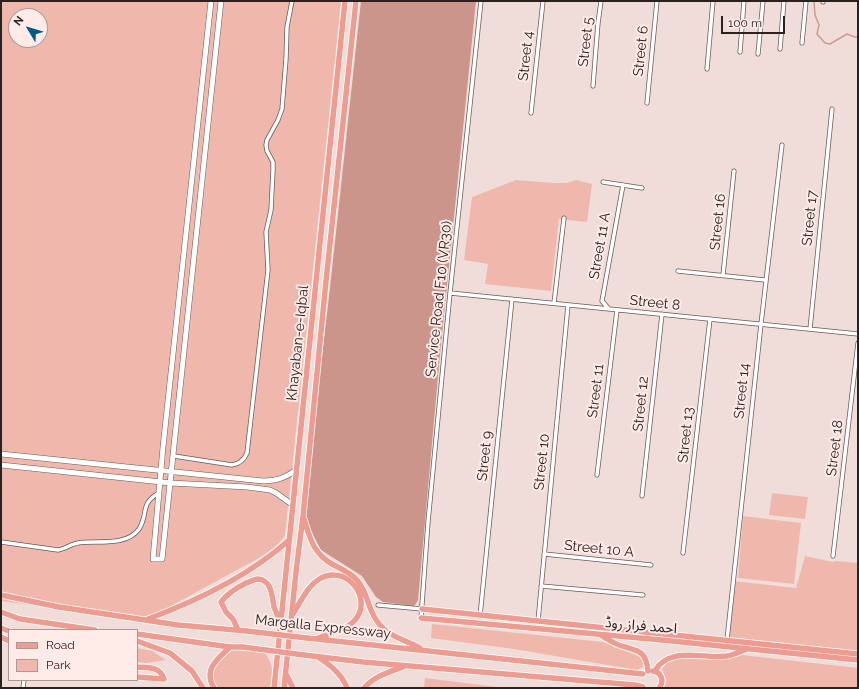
<!DOCTYPE html>
<html>
<head>
<meta charset="utf-8">
<style>
	body { margin:0 }
	#map { position:relative; width:859px; height:689px; overflow:hidden; background:#f0ddda; font-family:Raleway,sans-serif }
	canvas { display:block }
	.frame { position:absolute; inset:0; border:2px solid #292221; pointer-events:none }
	.legend { position:absolute; left:8px; top:629px; width:130px; height:52px; box-sizing:border-box; background:#feeae7; border:1px solid #a99a98; margin:0; padding:5px 7px; list-style:none; font-size:12px; color:#292221 }
	.legend li { display:flex; align-items:center; gap:8px; height:20px }
	.legend b { width:20px; border:1px solid #a99a98 }
	.north { position:absolute; left:8px; top:8px; width:40px; height:40px; box-sizing:border-box; background:#feeae7; border:1px solid #a99a98; border-radius:50%; rotate:308deg; font-size:11px; font-weight:700; line-height:16px; text-align:center; color:#292221 }
	.north::after { content:''; display:block; margin:auto; width:14px; height:18px; background:#005b8c; clip-path:polygon(50% 0,100% 100%,50% 72%,0 100%) }
	.scale { position:absolute; left:721px; top:16px; width:64px; height:18px; box-sizing:border-box; border:2px solid #292221; border-top:0; padding-left:5px; font-size:12px; line-height:14px; white-space:nowrap; color:#292221; -webkit-text-stroke:3px #feeae7; paint-order:stroke }
</style>
</head>
<body>
<div id="map">
<canvas width="859" height="689"></canvas>
<div class="frame"></div>
<ul class="legend">
<li><b style="height:5px;background:#ed9c91"></b>Road</li>
<li><b style="height:11px;background:#f0b8ad"></b>Park</li>
</ul>
<div class="north">N</div>
<div class="scale">100 m</div>
</div>
<script>
const g = document.querySelector('canvas').getContext('2d');
g.lineJoin = 'round';
function fill(path, color) { g.fillStyle = color; g.fill(path, 'evenodd'); }
function stroke(path, color, width, dash) { g.strokeStyle = color; g.lineWidth = width; g.lineCap = dash ? 'butt' : 'round'; g.setLineDash(dash || []); g.stroke(path); }
function drawText(font, color, halo, rows, align = 'center') {
  g.font = font + ' Raleway,"Noto Sans Arabic",sans-serif'; g.lineWidth = 4; g.setLineDash([]); g.textBaseline = 'middle'; g.strokeStyle = halo; g.fillStyle = color; for (const [text, x, y, turn = 0] of rows) {
    g.save(); g.translate(x, y); g.rotate((+turn || 0) * Math.PI / 180); g.textAlign = isNaN(turn) ? turn : align; if (halo) g.strokeText(text, 0, 0); g.fillText(text, 0, 0); g.restore();
  }
}
fill(new Path2D(`
	M1,1h340l-56,534c-6,11 -19,18 -28,24l-108,59 -62,-6 -86,-11zM16,16h24v24h-24z
	M516,180l38,3h12l10,-3 16,4 -5,38 -28,-3 -8,72 -66,-7 3,-20 -24,-4 8,-63z
	M772,493l36,4 -3,22 -36,-4z
	M743,516l58,7 -7,61 -56,-6z
	M805,556l28,6 3,-1 22,2v91l-131,-14 6,-59 63,7z
	M432,624l171,18 35,14 5,4v7l-6,3 -123,-21 -83,-11z
	M137,648l15,3 14,9 -20,3 -9,-1z
	M233,650l31,2c11,14 8,19 6,36h-52c-11,-17 0,-28 15,-38z
	M742,655l116,13v20h-194c4,-8 1,-11 -2,-19 3,-4 6,-8 11,-10 21,-7 47,3 69,-4z
	M425,678l80,10h-81z`), '#f0b8ad');
fill(new Path2D(`
	M361,1h115l-36,353 -22,246 -3,5 -2,1 -30,-4 -7,-5 -14,-21 -41,-26 -18,-34 27,-228z`), '#cc958b');
stroke(new Path2D(`
	M814,1l1,14 4,10 -2,9 8,9 5,1 17,-10 8,3h3`), '#d19a90', 1.5);
const street = new Path2D(`
	M823,2v-1
	M802,43l4,-42
	M780,49l4,-48
	M740,52l4,-51
	M758,54l5,-53
	M707,69l6,-68
	M593,86l5,-63 3,-22
	M647,103l10,-102
	M531,113l12,-112
	M603,182l39,6
	M678,271l87,9
	M723,275l11,-104
	M450,293l408,41
	M554,303l10,-85
	M608,308l-6,-7 21,-116
	M810,329l22,-220
	M174,456l58,9c7,-1 12,-5 15,-12l21,-183 -2,-38 5,-22 2,-40v-8l-6,-11 -1,-6 1,-5 11,-20 4,-11 4,-50 1,-32 5,-26
	M597,475l20,-165
	M642,496l20,-182
	M1,542l57,8c7,-1 13,-6 20,-7 19,-3 48,4 61,-14 10,-15 0,-25 20,-36
	M683,553l27,-234
	M544,554l107,11
	M833,556l25,-213
	M541,586l102,9
	M378,605l44,4
	M480,616l32,-317
	M421,618l7,-96 22,-229 31,-292
	M538,621l30,-316
	M727,640l34,-316 21,-179
	M23,688l1,-8`);
const secondary = new Path2D(`
	M211,1l-48,446 -10,112h9l59,-558
	M1,454l262,27c13,0 22,-3 33,-11
	M1,465l170,18 76,4 23,3 6,3 17,12`);
const primary = new Path2D(`
	M304,519c6,19 9,34 28,45 9,5 18,8 25,16 8,9 10,20 14,30 10,25 28,27 49,38
	M1,595l58,12 119,18 69,6
	M422,609l436,45
	M1,612l19,7 75,11
	M293,614c7,-11 14,-27 25,-34 28,-19 59,21 34,43 -9,8 -23,11 -34,15
	M421,618l241,22 196,20
	M148,619c48,-18 102,-44 140,-78
	M1,628l8,3
	M238,630l-5,-11 -7,-7 -5,-10c7,-9 15,-14 25,-19 4,-1 8,-4 12,-4 14,1 14,18 16,28 2,5 4,10 6,15
	M137,634l93,13h13
	M602,636c5,3 11,7 17,9 18,6 27,4 29,26
	M1,637l8,4
	M307,638l336,36
	M137,641l33,12 22,18 11,17
	M304,655l59,7 272,23 8,2
	M318,657c12,8 24,17 29,31
	M137,667c11,1 23,-1 27,12l-27,-2
	M653,671c8,1 12,10 6,17
	M655,671c13,-25 49,-12 72,-15 6,-1 12,-4 18,-6
	M286,674l7,14
	M214,688c-11,-19 3,-28 16,-41
	M274,688l71,-687
	M284,688l12,-116 7,-56 23,-235 30,-280
	M364,688c11,-12 24,-16 39,-21`);
stroke(street, '#6a5a57', 5);
stroke(secondary, '#6a5a57', 6);
stroke(primary, '#fff', 7);
stroke(street, '#fff', 3.5);
stroke(secondary, '#fff', 5);
stroke(primary, '#ed9c91', 5.5);
const primaryBridge = new Path2D(`
	M247,631l60,7
	M243,647l61,8`);
stroke(primaryBridge, '#fff', 7, []);
stroke(primaryBridge, '#ed9c91', 5.5);
drawText('14px', '#292221', '#feeae7', [
	["Street 5",586,42,-84],
	["Street 6",641,51,-84],
	["Street 4",526,56,-84],
	["Street 17",810,218,-84],
	["Street 16",718,222,-84],
	["Street 11 A",600,246,-80],
	["Service Road F10 (VR30)",439,299,-84],
	["Street 8",655,303,6],
	["Khayaban-e-Iqbal",298,343,-84],
	["Street 11",596,391,-83],
	["Street 14",742,391,-84],
	["Street 12",641,404,-84],
	["Street 13",686,435,-84],
	["Street 18",835,448,-83],
	["Street 9",485,456,-84],
	["Street 10",542,462,-84],
	["Street 10 A",599,549,6],
	["احمد فراز روڈ",641,626,5],
	["Margalla Expressway",323,627,6]
]);
</script>
</body>
</html>
